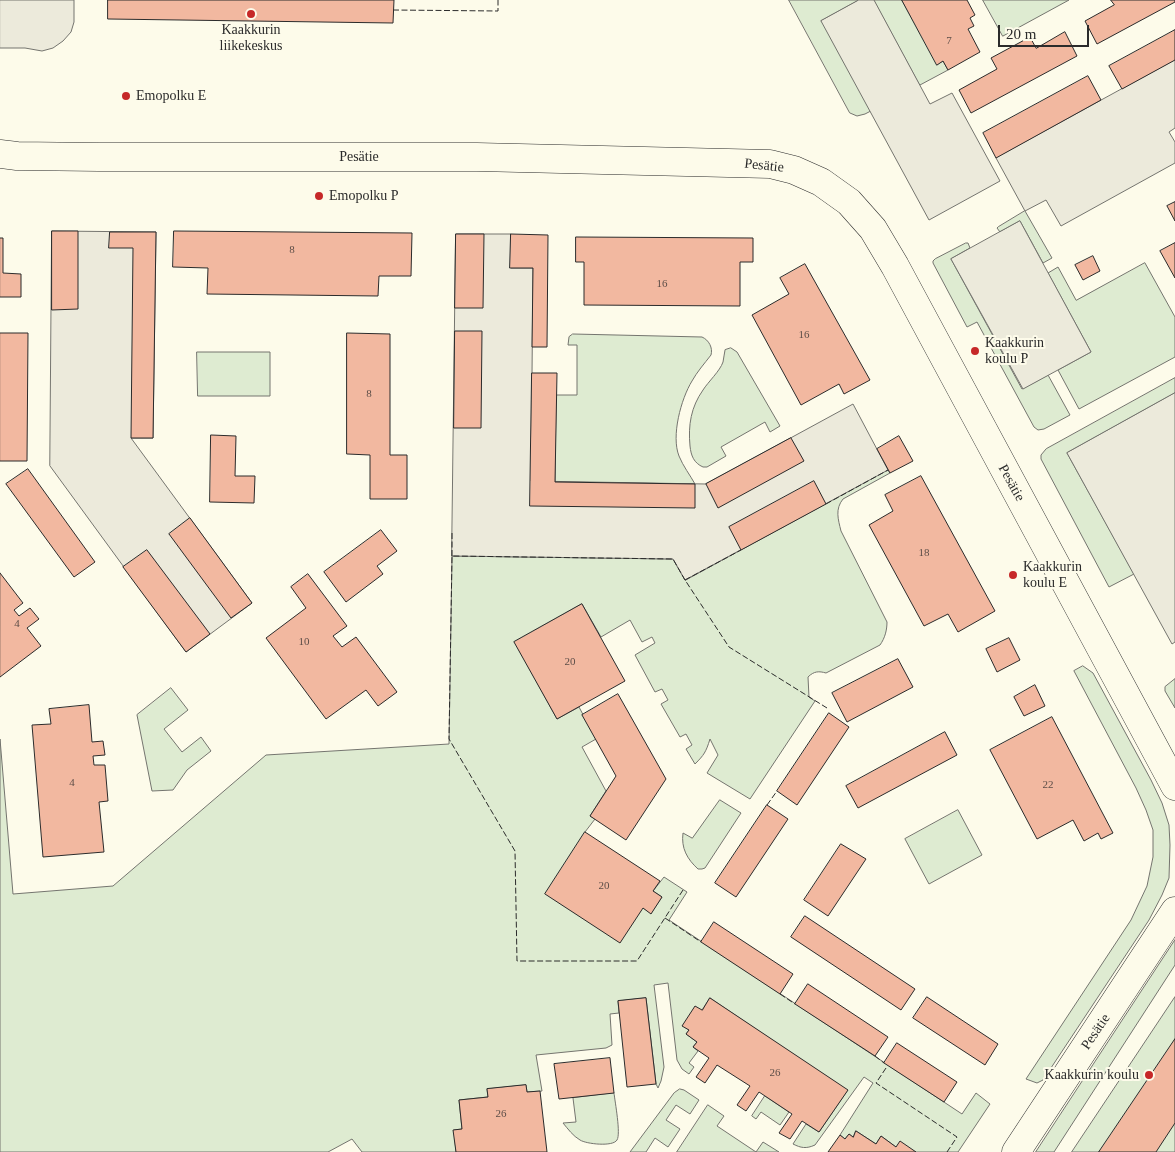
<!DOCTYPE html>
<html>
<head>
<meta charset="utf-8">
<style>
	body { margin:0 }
	#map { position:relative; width:1175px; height:1152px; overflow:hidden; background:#fdfbea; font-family:"Times New Roman",serif }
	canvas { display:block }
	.scale { position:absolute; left:998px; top:25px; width:91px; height:22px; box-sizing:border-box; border:2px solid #2b2b2b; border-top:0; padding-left:6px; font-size:15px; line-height:18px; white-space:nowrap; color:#2b2b2b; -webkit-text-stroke:4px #fdfbea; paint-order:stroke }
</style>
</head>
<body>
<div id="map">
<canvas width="1175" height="1152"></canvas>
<div class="scale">20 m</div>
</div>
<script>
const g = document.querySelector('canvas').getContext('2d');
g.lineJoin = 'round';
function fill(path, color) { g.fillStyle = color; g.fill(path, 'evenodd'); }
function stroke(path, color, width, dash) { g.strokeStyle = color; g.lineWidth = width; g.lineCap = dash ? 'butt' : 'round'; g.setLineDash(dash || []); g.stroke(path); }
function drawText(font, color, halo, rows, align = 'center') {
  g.font = font + ' "Times New Roman",serif'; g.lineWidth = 4; g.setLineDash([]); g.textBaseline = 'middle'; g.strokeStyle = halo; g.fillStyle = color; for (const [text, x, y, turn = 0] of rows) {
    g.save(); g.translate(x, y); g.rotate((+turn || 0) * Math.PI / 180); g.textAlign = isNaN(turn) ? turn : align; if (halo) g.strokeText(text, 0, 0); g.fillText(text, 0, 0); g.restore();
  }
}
const green = new Path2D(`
	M789,0h70l-38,21 71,79 -27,14 -8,2 -7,-3z
	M874,0h28l36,64 5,-3 5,9 -28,15z
	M983,0h86l-66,36z
	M1025,211l27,47 -9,5 -23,-42 -20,11 -3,-4 1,-1z
	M966,243h2l2,5 -19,11 71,130 26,-14 22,40 -26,14 -6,1 -4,-3 -57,-105 -10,5 -34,-64v-2l2,-2z
	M1145,263l30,54v40l-96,52 -21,-39 33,-18 -43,-79 10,-6 18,33z
	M573,334l129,3c7,3 11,11 9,18 -7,9 -14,17 -19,26 -11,18 -21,55 -13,75 4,10 11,19 16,28l-140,-2 1,-87h21v-50h-9l1,-8z
	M731,348l6,4 43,74 -10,6 -5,-10 -44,25 5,9 -19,11h-4c-9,-4 -12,-11 -13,-21 -2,-21 1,-39 13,-56 5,-8 17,-19 20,-28 1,-4 1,-8 2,-12z
	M197,352h73v44h-72z
	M1175,378v15l-108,60 67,121 -25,13 -68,-128v-4l5,-6z
	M888,470l2,3 -47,26c-8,10 -5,20 -2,32l46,91c0,8 -2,16 -7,23l-54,28c-7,-2 -12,-2 -18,4l1,20 6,4 -65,98 -43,-26 11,-18 -8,-16c-4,13 -6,16 -15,25l-9,-15 6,-4 -6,-11 -6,3 -19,-33 7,-4 -6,-11 -7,3 -20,-37 20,-12 -3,-6 -10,5 -12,-22 -29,17 -19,-33 -67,38 42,77 22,-12 17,32 -14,8 24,44 -16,25 5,3 -10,13 58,76 8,5 11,-16 -9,-6 11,-14 23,15 -18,28 293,194 14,-21 14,11 -32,48h-42l-20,-5 -15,-11 -5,8 -20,-13 -3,6 -4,-3 -4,5 -5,-4 33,-52 -9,-6 -49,68c-9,4 -14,3 -22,-1l13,-20 13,8 28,-41 -137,-93 -8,12 -19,16 6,4 -3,4 11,8 -4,5 5,4 -9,12 5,4 -5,7 -7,-5 -5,-9 -9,-77 -14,2 10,82 -3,14 -3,7 -2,-4 -10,-86 -28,3 1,12 -9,1 2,31 -6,3 -70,7 6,36 -15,1 -1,-7 -39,4 1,8 -29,3 3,29 -8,1 2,22h-94l-10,-13 -24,13h-328v-413l13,155 100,-8 153,-131 183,-11 3,-188 221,3 12,21z
	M1083,666l10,7 58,107 11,23 7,22 1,20 -1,33 -7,17 -13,25 -106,160 -6,3 -11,-4 105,-159 16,-34 6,-29v-27l-7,-20 -10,-22 -62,-117z
	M1175,679v29l-10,-17v-4z
	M171,688l17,22 -24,19 18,23 19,-15 10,14 -24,19 -14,20 -21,1 -15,-76z
	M720,800l21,13 -36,55 -3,1h-4c-11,-10 -17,-21 -15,-36l9,5z
	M958,810l24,45 -53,29 -24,-45z
	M1175,940v25l-121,187h-18z
	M1175,997v155h-103z
	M680,1089l4,1 15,10 -9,14 -14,-9 -10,15 14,9 -12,18 -13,-9 -9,14h-16l44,-59z
	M614,1093c1,9 7,41 3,47 -4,7 -31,4 -37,0 -7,-4 -12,-11 -17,-17l13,-1 -3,-24z
	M765,1096l24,16 -9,13 -19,-13 -5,7 -4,-3z
	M708,1105l16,11 -7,10 39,26 7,-10 16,10h-102z`);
fill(green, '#deebd1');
stroke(green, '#74746e', 1);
const parking = new Path2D(`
	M0,0h74v22l-3,10 -8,9 -10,7 -11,3 -17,-3h-25z
	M859,0h15l56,104 22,-11 48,88 -71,39 -108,-199z
	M1175,60v68l-6,4 6,10v21l-114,63 -15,-26 -21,11 -29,-53z
	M1020,221l71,131 -68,37 -72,-130z
	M52,231l104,1 -3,206h-22l121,165 -66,49 -136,-186z
	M456,234h55v34h22l-2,213 175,3 147,-80 35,66 -203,110 -12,-21 -221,-3z
	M1175,393v249l-3,2 -105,-191z`);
fill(parking, '#eceadb');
stroke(parking, '#74746e', 1);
const building = new Path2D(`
	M108,0h286l-1,23 -285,-4z
	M902,0h65l8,15 -5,3 4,8 -6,3 12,23 -32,18 -5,-9 -6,4z
	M1111,0h64v2l-78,42 -12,-23 29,-16z
	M1175,30v30l-53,29 -13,-23z
	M1065,32l12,24 -106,57 -12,-23 38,-21 -6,-11 39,-21 6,11z
	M1088,76l13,24 -105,58 -13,-25z
	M1175,202v19l-8,-15z
	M52,231h26v78l-26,1z
	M174,231l238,2 -1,43h-32l-1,20 -171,-2 1,-26 -35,-1z
	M110,232h46l-3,206h-22l2,-190h-24z
	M456,234h28l-1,74h-28z
	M511,234l37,1 -1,112h-15l1,-79h-23z
	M576,237l177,1v24h-13v44l-156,-1v-43h-8z
	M0,238h3v35l18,1v23h-21z
	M1175,243v35l-15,-27z
	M1093,256l7,15 -17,9 -8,-15z
	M805,264l65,116 -26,14 -5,-10 -38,21 -49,-90 37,-21 -9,-16z
	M455,331h27l-1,97h-27z
	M0,333h28l-1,128h-27z
	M347,333l43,1v121h17v44h-37v-44l-23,-1z
	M532,373h25l-2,109 140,2v24l-165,-2z
	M211,435l25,1 -1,40h20l-1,27 -44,-1z
	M899,436l14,25 -23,12 -13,-24z
	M791,438l13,23 -86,47 -12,-24z
	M28,469l67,93 -21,15 -68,-93z
	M921,476l74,135 -37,21 -10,-18 -24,12 -55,-101 24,-14 -8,-16z
	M814,481l12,23 -85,46 -12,-23z
	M190,518l62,85 -21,15 -62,-84z
	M381,530l16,21 -20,15 6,8 -37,28 -22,-30z
	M147,550l63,84 -24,18 -63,-85z
	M0,573l23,30 -9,7 5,6 11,-8 9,11 -12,9 14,18 -41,31z
	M308,574l39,52 -14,10 9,11 14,-10 41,55 -19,14 -12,-16 -40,29 -60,-81 40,-30 -15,-21z
	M582,604l43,77 -68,38 -43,-77z
	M1009,638l11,22 -23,12 -11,-23z
	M898,659l15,28 -66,35 -15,-29z
	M1035,685l10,21 -21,10 -10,-19z
	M618,694l48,85 -40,61 -36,-24 26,-40 -34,-61z
	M89,705l3,37 11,-1 2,14 -12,1 1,9h11l3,36 -9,1 5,50 -61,5 -11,-132 19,-1 -2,-15z
	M829,713l20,14 -52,78 -20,-14z
	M1052,717l61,116 -12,6 -3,-6 -14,8 -11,-21 -36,19 -47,-89z
	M945,732l12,23 -99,53 -12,-22z
	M767,805l21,14 -52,78 -21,-14z
	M585,832l75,49 -7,10 9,6 -11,17 -8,-6 -23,35 -75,-49z
	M841,844l25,15 -38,57 -24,-16z
	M805,916l110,73 -14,21 -110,-73z
	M714,922l79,52 -13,20 -79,-52z
	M808,984l80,53 -13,19 -80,-52z
	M927,997l71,47 -13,21 -72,-47z
	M646,998l10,86 -29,3 -9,-86z
	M710,998l138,92 -29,42 -17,-11 -12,18 -11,-6 13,-19 -33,-22 -13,19 -9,-6 13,-19 -33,-21 -12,18 -9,-6 13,-19 -16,-11 4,-5 -11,-8 3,-4 -7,-4 13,-20 7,4z
	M1175,1039v84l-19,29h-57z
	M897,1043l60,39 -13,20 -60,-39z
	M610,1058l4,35 -55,6 -5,-35z
	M526,1085l1,7 13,-1 7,61h-91l-3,-22 9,-1 -3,-29 29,-3 -1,-8z
	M856,1131l20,13 5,-8 15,11 4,-6 16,11h-88l12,-17 5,4 4,-5 4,3z`);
fill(building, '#f2b8a0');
stroke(building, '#2b2b2b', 1);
const minor = new Path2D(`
	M0,154l17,2 82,1h378l293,7 24,6 27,12 28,20 24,27 22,37 280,520
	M1016,1152l159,-241`);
stroke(minor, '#2b2b2b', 29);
stroke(minor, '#fdfbea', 28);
stroke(new Path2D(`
	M393,10l105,1v-11
	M826,504l62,-34
	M452,556v-24
	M685,580l56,-30
	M767,805l10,-14
	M683,890l-46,71h-120l-2,-110 -66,-112 3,-183 221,3 12,21 44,67 98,61
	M665,918l36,24
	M780,994l15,10
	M875,1056l9,7
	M886,1068l-10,15 81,54 -10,15`), '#2b2b2b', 1, [6, 2.5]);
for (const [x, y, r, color] of [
	[251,14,5,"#c62828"],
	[126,96,5,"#c62828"],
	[319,196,5,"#c62828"],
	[975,351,5,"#c62828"],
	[1013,575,5,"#c62828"],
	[1149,1075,5,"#c62828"]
]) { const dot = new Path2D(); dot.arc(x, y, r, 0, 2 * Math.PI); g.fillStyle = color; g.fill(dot); stroke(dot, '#fdfbea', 2); }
drawText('11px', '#5d4e48', null, [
	["7",949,41],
	["8",292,250],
	["16",662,284],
	["16",804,335],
	["8",369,394],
	["18",924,553],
	["4",17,624],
	["10",304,642],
	["20",570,662],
	["4",72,783],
	["22",1048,785],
	["20",604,886],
	["26",775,1073],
	["26",501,1114]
]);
drawText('14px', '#2b2b2b', '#fdfbea', [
	["Kaakkurin",251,30,"center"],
	["liikekeskus",251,46,"center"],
	["Emopolku E",136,96],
	["Emopolku P",329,196],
	["Kaakkurin",985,343],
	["koulu P",985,359],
	["Kaakkurin",1023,567],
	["koulu E",1023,583],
	["Kaakkurin koulu",1139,1075,"right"]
], 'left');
drawText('14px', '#2b2b2b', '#fdfbea', [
	["Pesätie",359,157],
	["Pesätie",764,166,6],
	["Pesätie",1011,483,61],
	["Pesätie",1096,1032,-56]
]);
</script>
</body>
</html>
